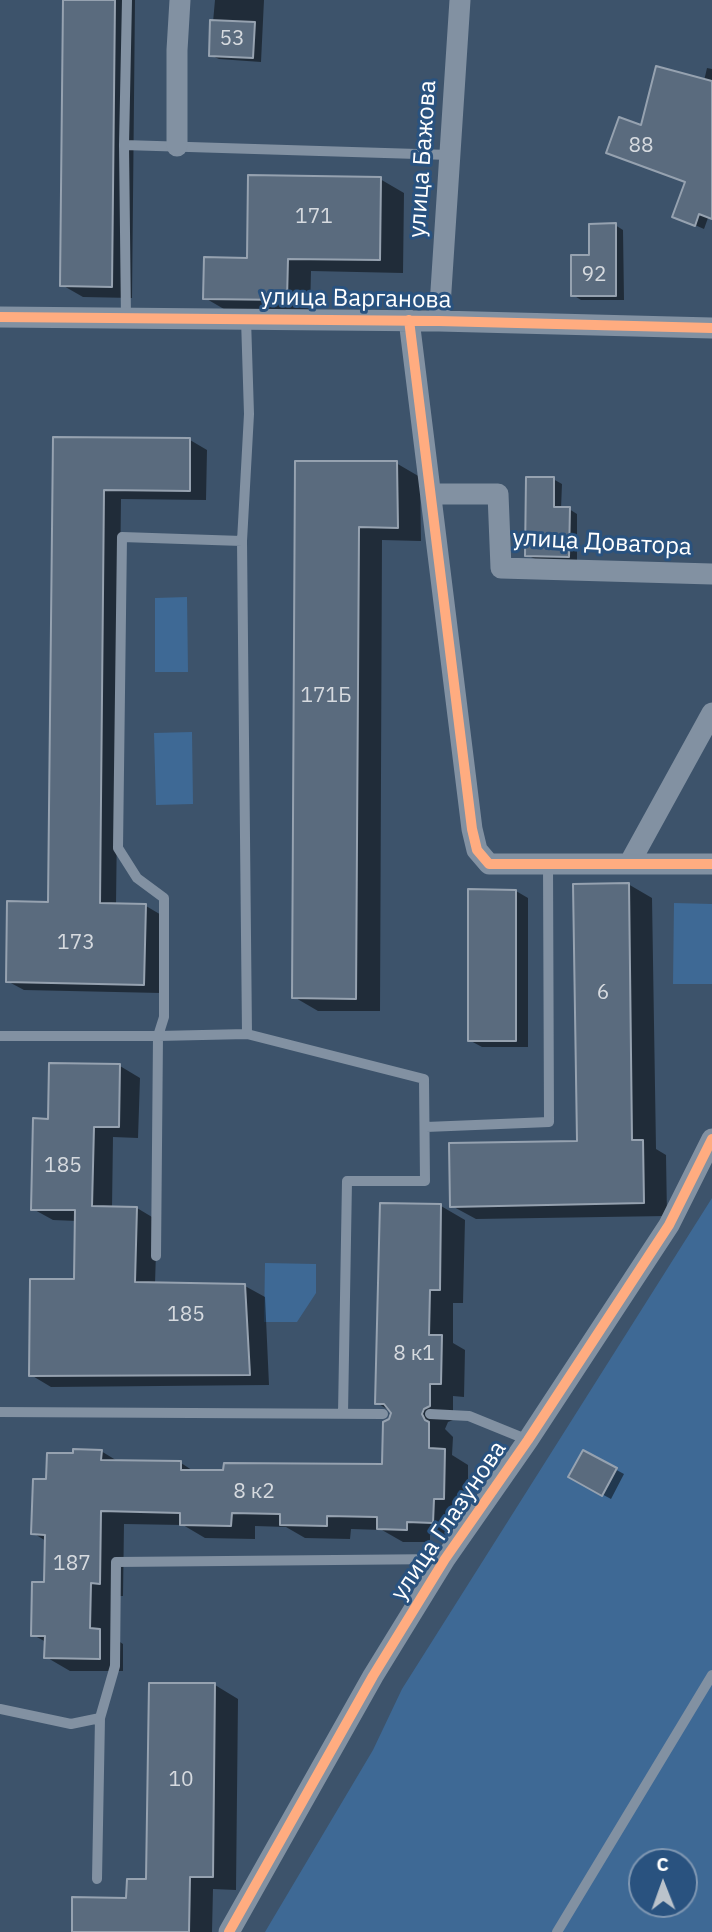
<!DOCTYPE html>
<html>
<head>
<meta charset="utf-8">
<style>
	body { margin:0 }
	#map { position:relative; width:712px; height:1932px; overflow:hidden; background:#3d536b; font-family:"IBM Plex Sans",sans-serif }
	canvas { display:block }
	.north { position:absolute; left:628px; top:1848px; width:70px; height:70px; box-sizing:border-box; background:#29527f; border:2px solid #7f97b2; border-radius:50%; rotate:359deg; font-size:19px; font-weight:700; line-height:28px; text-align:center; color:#fff }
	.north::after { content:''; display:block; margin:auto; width:24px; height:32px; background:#bbc3cb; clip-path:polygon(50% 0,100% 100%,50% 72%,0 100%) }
</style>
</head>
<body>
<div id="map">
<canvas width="712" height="1932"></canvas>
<div class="north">С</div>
</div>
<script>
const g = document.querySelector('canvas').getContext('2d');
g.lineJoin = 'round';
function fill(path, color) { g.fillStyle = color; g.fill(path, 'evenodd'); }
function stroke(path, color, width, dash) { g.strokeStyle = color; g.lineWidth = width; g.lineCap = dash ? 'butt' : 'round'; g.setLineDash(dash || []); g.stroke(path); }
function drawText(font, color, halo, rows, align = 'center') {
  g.font = font + ' "IBM Plex Sans",sans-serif'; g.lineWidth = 6; g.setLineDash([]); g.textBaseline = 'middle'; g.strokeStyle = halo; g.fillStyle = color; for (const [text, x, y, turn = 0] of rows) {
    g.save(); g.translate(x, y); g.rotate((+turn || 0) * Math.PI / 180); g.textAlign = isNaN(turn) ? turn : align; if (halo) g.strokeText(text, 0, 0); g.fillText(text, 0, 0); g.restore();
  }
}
fill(new Path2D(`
	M187,597l1,75h-33v-74z
	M192,732l1,72 -37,1 -2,-72z
	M674,903l38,1v80h-39z
	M712,1198v734h-447l108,-182 29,-61zM642,1862h42v42h-42z
	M265,1263l51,1v29l-19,29h-33z`), '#3e6995');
fill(new Path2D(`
	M65,0h70l-3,298 -49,-1 -21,-12z
	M215,0h49l-3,62 -42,-3 -9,-4z
	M707,68l5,1v150l-4,-1 -4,11 -30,-13 13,-34 -79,-30 96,-71z
	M380,179l24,14 -1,80 -92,-2 -1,42 -81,-1 -24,-14 43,-38z
	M615,225l8,5 1,70h-43l-8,-5 18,-39z
	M55,438l135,2 17,10 -1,50 -85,-1 -5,406 30,1 17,10 -2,77 -137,-3 -17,-9 43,-77z
	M297,462l99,1 24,14 1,64 -39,-1 -2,471h-62l-24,-14z
	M553,479l9,5 -1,25h8l8,5v46l-42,-1 -8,-4z
	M628,884l24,14 4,251 10,6 1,61 -191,3 -24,-13 126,-63z
	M516,891l12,7v149h-46l-13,-7z
	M120,1066l20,12 -2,60 -25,-1 -1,71h25l20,12 -2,64 90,2 20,11 4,88 -218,2 -20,-12 45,-94 1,-60 -24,-1 -20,-11 17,-89z
	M441,1206l24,14 -2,83h-10v40l12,7 -1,47 -11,-1v24l-5,2 -3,7 8,8 -1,18 16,10v47h-11v23h-27v7h-27l-21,-12 -31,-1 -1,10 -45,-1 -19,-11 -31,-1v13l-50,-1 -22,-13 -59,-1 -1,72h-9v42l9,6v27h-53l-24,-14v-15l-13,-7 13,-51v-43l-13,-8 15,-52 53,-30 18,11 62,1 14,9 189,-6 8,-54 -15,-9z
	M583,1452l41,22 -13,25 -41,-22z
	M215,1685l23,14 -2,191 -23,-1 -1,43h-139l55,-32 20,-19z`), '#0007');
const building = new Path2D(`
	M63,0h52l-3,287 -52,-1z
	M210,20l45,2 -2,36 -44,-2z
	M656,66l56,15v138l-13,-5 -4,12 -23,-9 13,-35 -79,-29 13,-36 22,8z
	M248,175l133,2 -1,83 -92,-1 -1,41 -84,-1 1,-42 43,1z
	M616,223v73h-45v-41h18v-31z
	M53,437l137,1v53l-86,-1 -4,413 46,1 -2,81 -138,-3 1,-81 41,1z
	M295,461h102l1,67 -39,-1 -3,472 -64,-1z
	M526,477h28v30h16l-1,50 -44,-1z
	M629,883l3,257h11l1,63 -194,4 -1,-64 128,-2 -4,-257z
	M468,889l48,1v151h-48z
	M49,1063l71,1 -1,63h-25l-2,79 45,1 -2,75 110,2 5,91 -221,1 1,-97h44l1,-69h-44l2,-92 15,1z
	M380,1203l61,1 -1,86h-10l-1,45h13l-1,49h-11v22l-6,3 -2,5 3,6 4,2v26l16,1 -1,50h-10l-1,24 -26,-1v8l-30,-1v-12l-50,-1v10l-47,-1v-11l-48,-1 -1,13 -51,-1v-12l-79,-2 -1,73 -9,-1 -1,45 10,1v30l-56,-1 1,-22h-14l1,-54h12l1,-47 -14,-1 2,-55h13l1,-26h26v-4l29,1 -1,10 80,1v9h42l1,-7 158,1 1,-42 6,-3 2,-6 -7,-9h-9z
	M583,1450l34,18 -15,28 -34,-19z
	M149,1683h66l-2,194h-23l-1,55h-117v-35l54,1 1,-19h19z`);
fill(building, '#5a6b7e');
stroke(building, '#96a2b0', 2);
stroke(new Path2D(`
	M124,145l326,10
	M126,319l-2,-174 3,-145
	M246,319l3,95 -7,127 5,493
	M0,1036h158l6,-19v-119l-27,-20 -19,-30 4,-311 120,4
	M426,1127l123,-5 -1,-258
	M156,1256l2,-220 89,-2 177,45 1,102h-78l-4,233
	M0,1412l383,2
	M430,1414l39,2 59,24
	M0,1709l71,15 29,-6
	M97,1879l3,-161 15,-52 1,-104 329,-3
	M557,1932l155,-257`), '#8291a2', 10);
stroke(new Path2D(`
	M177,146v-96l3,-50
	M0,317l439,4 273,7
	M409,320l63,509 5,21 12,14h223
	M439,321l21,-321
	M431,494h67l3,74 211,6
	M629,864l83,-151
	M229,1932l144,-256 72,-117 83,-119 141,-215 43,-86`), '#8291a2', 21);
stroke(new Path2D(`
	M0,317l439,4 273,7
	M409,320l63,509 5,21 12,14h223
	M229,1932l144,-256 72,-117 83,-119 141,-215 43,-86`), '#ffac80', 10);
drawText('21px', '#d6dadf', null, [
	["53",232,39],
	["88",641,146],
	["171",314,217],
	["92",594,275],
	["171Б",326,696],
	["173",76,943],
	["6",603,993],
	["185",63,1166],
	["185",186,1315],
	["8 к1",414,1354],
	["8 к2",254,1492],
	["187",72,1564],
	["10",181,1780]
]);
drawText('24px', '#fff', '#29527f', [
	["улица Бажова",423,159,-86],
	["улица Варганова",356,299,1],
	["улица Доватора",602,543,3],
	["улица Глазунова",449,1521,-56]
]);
</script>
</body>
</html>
